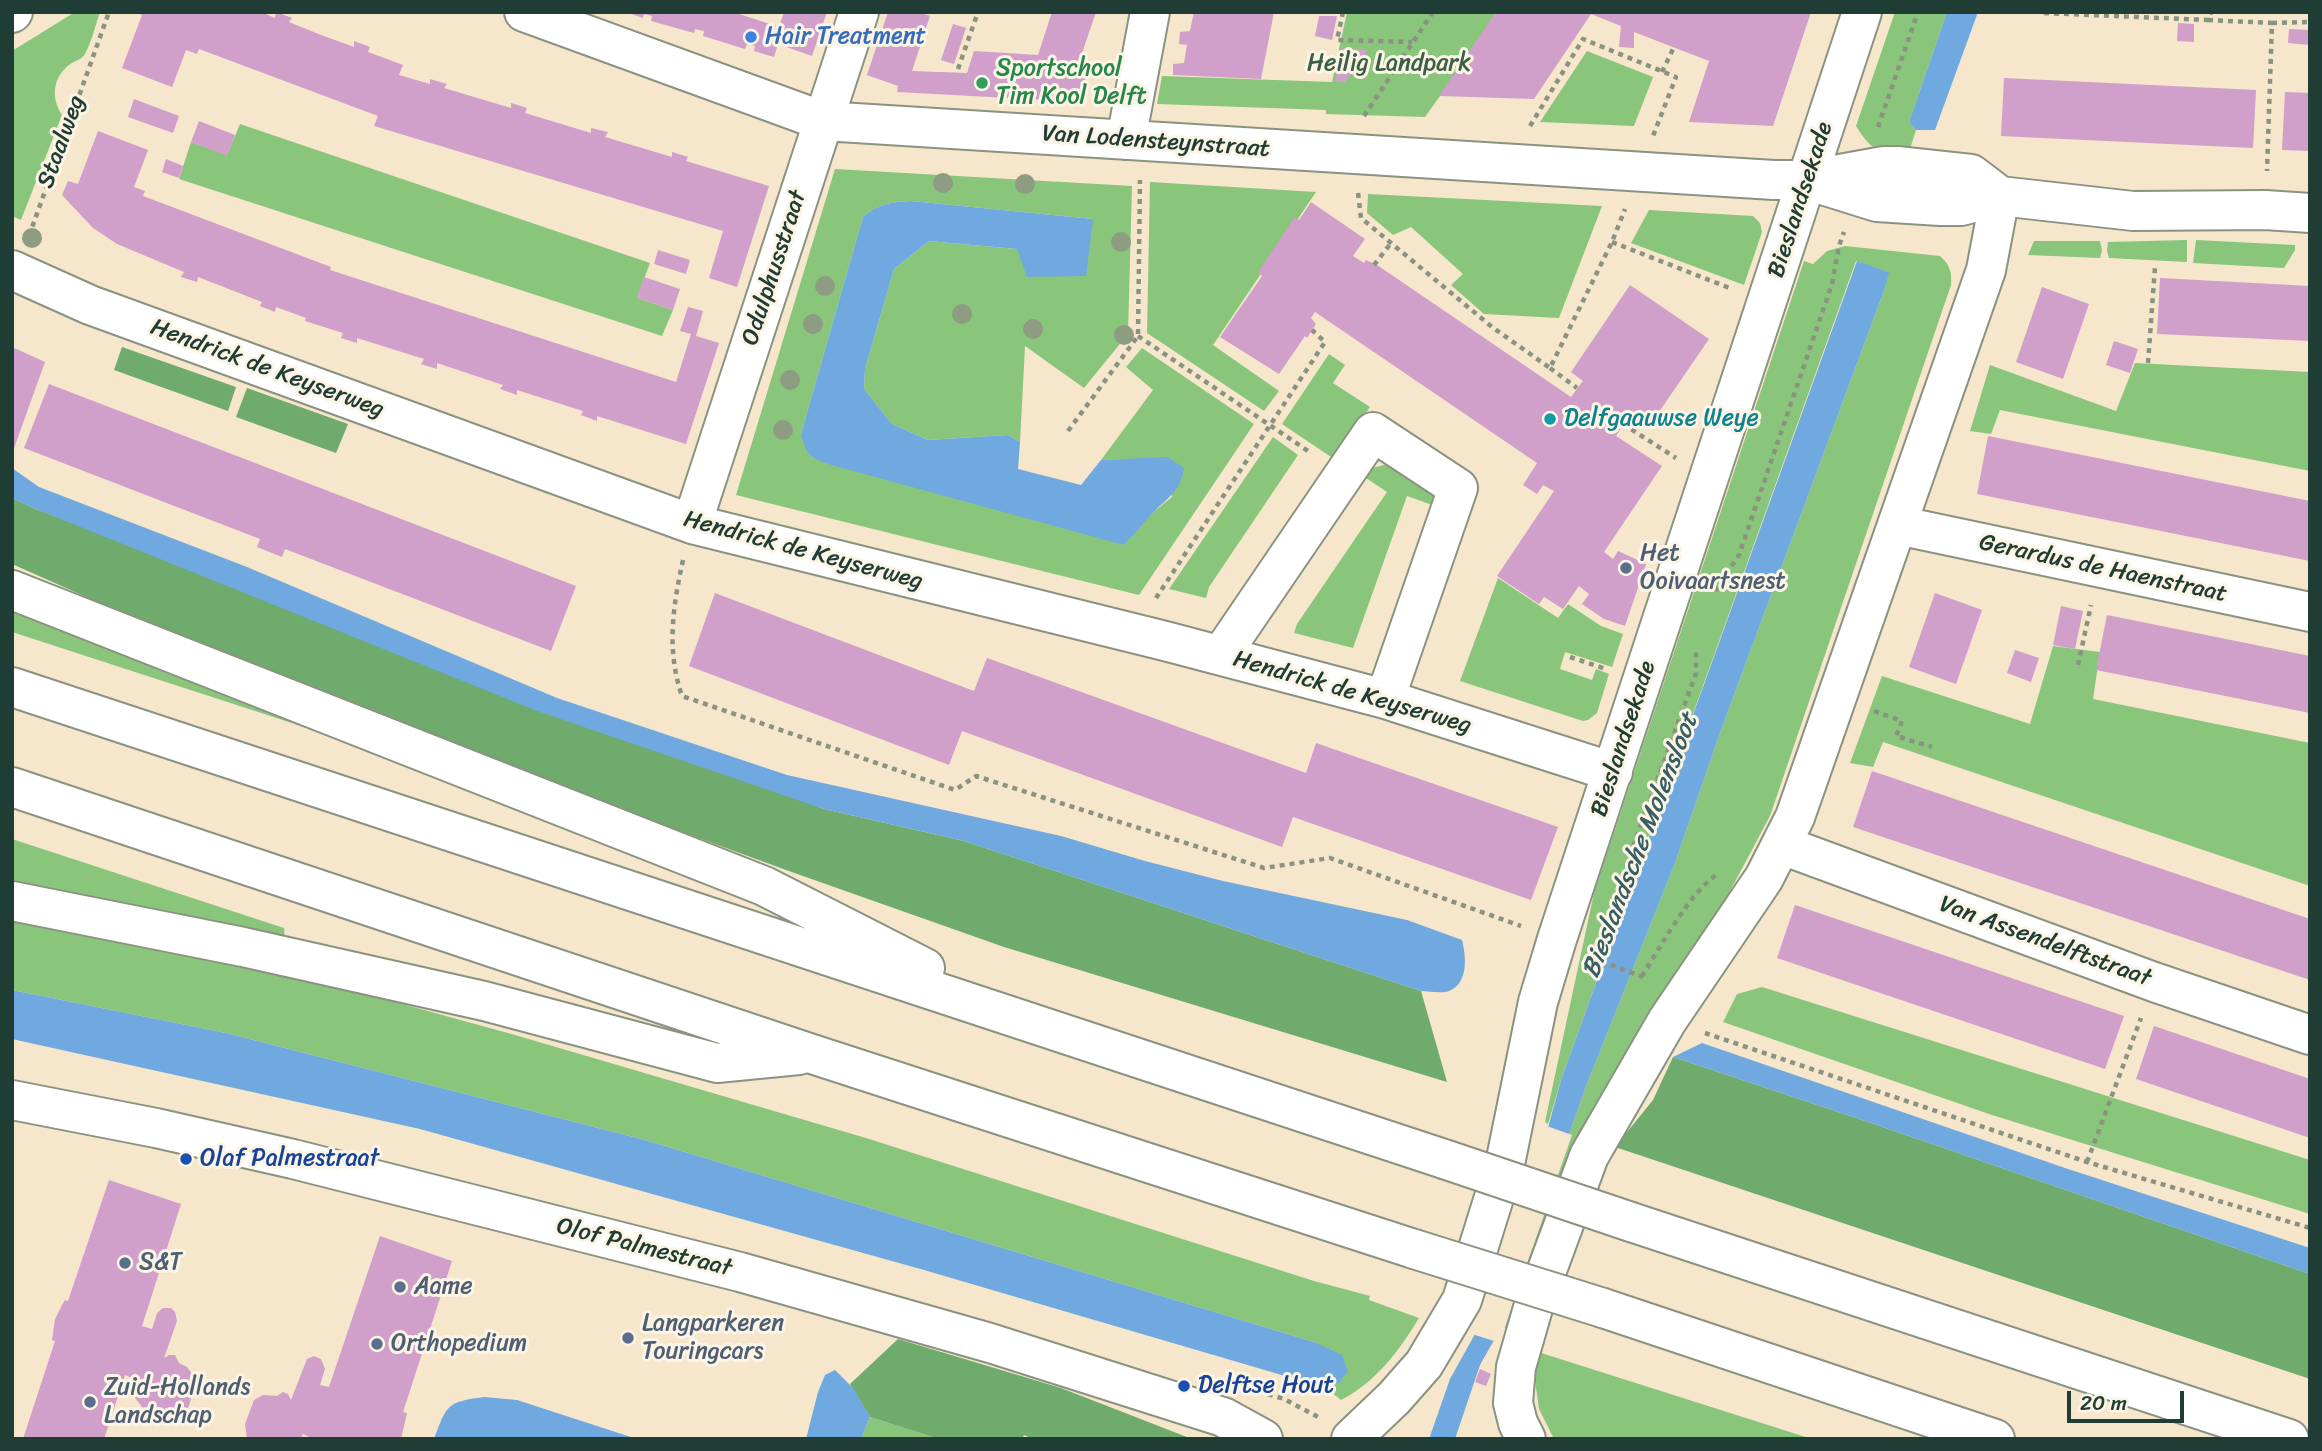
<!DOCTYPE html>
<html>
<head>
<meta charset="utf-8">
<style>
	body { margin:0 }
	#map { position:relative; width:2322px; height:1451px; overflow:hidden; background:#f5e6cc; font-family:Sriracha,sans-serif }
	canvas { display:block }
	.frame { position:absolute; inset:0; border:14px solid #1f3d34; pointer-events:none }
	.scale { position:absolute; left:2067px; top:1391px; width:117px; height:32px; box-sizing:border-box; border:4px solid #1f3d34; border-top:0; padding-left:9px; font-size:21px; line-height:24px; white-space:nowrap; color:#1f3d34; -webkit-text-stroke:5px #fcf5e5; paint-order:stroke }
</style>
</head>
<body>
<div id="map">
<canvas width="2322" height="1451"></canvas>
<div class="frame"></div>
<div class="scale">20 m</div>
</div>
<script>
const g = document.querySelector('canvas').getContext('2d');
g.lineJoin = 'round';
function fill(path, color) { g.fillStyle = color; g.fill(path, 'evenodd'); }
function stroke(path, color, width, dash) { g.strokeStyle = color; g.lineWidth = width; g.lineCap = dash ? 'butt' : 'round'; g.setLineDash(dash || []); g.stroke(path); }
function drawText(font, color, halo, rows, align = 'center') {
  g.font = font + ' Sriracha,sans-serif'; g.lineWidth = 6; g.setLineDash([]); g.textBaseline = 'middle'; g.strokeStyle = halo; g.fillStyle = color; for (const [text, x, y, turn = 0] of rows) {
    g.save(); g.translate(x, y); g.rotate((+turn || 0) * Math.PI / 180); g.textAlign = isNaN(turn) ? turn : align; if (halo) g.strokeText(text, 0, 0); g.fillText(text, 0, 0); g.restore();
  }
}
fill(new Path2D(`
	M75,12h25c-5,14 -8,29 -15,42 -3,5 -8,6 -13,9 -19,12 -22,34 -10,52l-41,105 -9,-4v-165z
	M1347,12h153l-75,105 -99,-3v-4l-169,-6 5,-28 170,6z
	M1895,12h52l-38,110 7,8 -8,25c-30,-3 -36,-3 -52,-29z
	M1587,51l66,26 -19,49 -94,-4z
	M240,124l410,139 -13,35 36,12 -11,26 -483,-157 12,-37 36,13z
	M835,169l297,17 -4,148 -44,54 -59,-42 -5,96 -12,-7 -80,5 -36,-16 -28,-35 1,-20 29,-100 35,-28 88,8 76,-30 -182,-18c-19,1 -34,3 -48,16l-62,217 323,111 28,-32 20,-16 -5,-39 -66,2 52,-70 -27,-23 16,-19 112,76 -115,171 -403,-100z
	M1150,182l166,10 -103,153 66,46 -15,20 -117,-78z
	M1368,194l234,12 -43,112 -75,-4 -33,-29 12,-11 -52,-47 -18,8 -26,-22z
	M1649,210l104,6 7,7 2,9 -18,53 -113,-42z
	M2187,240v22l-78,-4 -2,-7 1,-9z
	M2196,240l99,5v5l-11,18 -91,-5z
	M2034,241h66l2,9 -2,8 -72,-3z
	M1845,246l95,10c10,9 12,16 11,29l-181,531 -41,77 -148,238 -11,24 -61,175 -7,-4 83,-237 90,-226 46,-133 164,-442 3,-16 -32,-11 -295,819 -13,44 -3,-2 49,-229 210,-632 9,3 14,-13z
	M1329,354l16,11 -12,18 37,24 -36,52 -52,-35z
	M2135,363l175,9v99l-310,-61 -9,24 -21,-3 20,-66 126,46z
	M1273,437l25,18 -89,132 -3,11 -37,-9z
	M1384,465c27,3 37,15 54,35l-3,6 -28,-10 -54,152 -59,-15 3,-9 90,-132 -24,-16 1,-6z
	M1498,578l60,40 10,-14 33,22 22,8 -11,33 -47,-15 -5,17 32,11 4,-11 13,5 -12,39 -9,7 -5,1 -123,-40z
	M12,608l326,130 -326,-106z
	M2053,646l47,6 -7,47 217,44v143l-427,-144 -10,25 -23,-4 32,-87 148,48z
	M12,839l272,89 1,13 -273,-56z
	M12,921l107,15 149,31 247,68 351,103 448,143 56,15 -1,4 50,18c-20,33 -43,64 -78,82l-15,-12 13,-5 -25,-41 -669,-202 -419,-107 -214,-43z
	M1762,987l548,173v54l-318,-99 -269,-93 14,-28z
	M1535,1351l277,88h-258l-15,-30 -7,-50z
	M870,1417l69,22h-78z`), '#89c67c');
fill(new Path2D(`
	M122,347l114,40 -8,24 -114,-41z
	M247,388l101,36 -12,29 -100,-36z
	M12,498l24,11 788,300 140,32 457,150 26,91 -443,-135 -218,-77 -488,-179 -286,-127z
	M1673,1057l198,66 439,151v105l-695,-232 38,-47z
	M898,1339l163,49 131,51h-159l-9,-4 -2,4h-83l-69,-22 -20,-33z`), '#6eab6c');
fill(new Path2D(`
	M1947,12h31l-43,118h-19l-7,-8z
	M911,201l182,18 -7,57 -59,1 -10,-28 -88,-8 -35,28 -29,100 -1,20 28,35 36,16 80,-5 12,7 -2,27 63,16 20,-25 66,-3 17,11c-4,26 -18,30 -34,48 -9,10 -17,20 -26,29l-289,-79c-22,-7 -28,-8 -34,-32l62,-217c14,-13 29,-15 48,-16z
	M1857,261l32,11 -4,16 -164,442 -46,133 -90,226 -83,237 -22,39 -25,74h-26l21,-60 35,-63 57,-166 19,-70z
	M12,468l27,19 208,80 310,131 230,77 274,61 84,25 78,20 184,39 55,20c4,16 7,43 -13,51 -7,3 -20,0 -28,0l-457,-150 -140,-32 -287,-98 -501,-202 -24,-11z
	M12,990l214,43 419,107 669,202 28,13 6,16 -9,12 -13,5 -402,-118 -504,-141 -408,-90z
	M1702,1043l363,125 245,80v26l-439,-151 -198,-66z
	M835,1370l19,19 16,28 -9,22h-55l12,-47 7,-17z
	M484,1397l33,3 120,39h-203c13,-34 12,-37 50,-42z`), '#6fa9df');
fill(new Path2D(`
	M1544,1125l28,10 -67,192 -8,15 -25,-8 10,-19 56,-166z`), '#f5e6cc');
fill(new Path2D(`
	M135,12h126l14,6 1,-6 16,6 -3,4 32,13 33,12v-6l16,6 -2,5 35,13 -4,10 31,9v-5l17,5 -3,4 67,20v-5l16,5 -2,5 66,20v-5l17,4 -3,5 67,20v-5l16,5 -2,4 83,25 -32,101 -28,-9 14,-47 -349,-105 4,-10 -179,-67 -2,5 -11,-4 -14,37 -50,-19 20,-53z
	M626,12h107l46,15 5,-15h43l-15,44 -34,-12 -4,13 -20,-6 1,-5 -8,-2 -2,5 -42,-13 1,-5 -9,-2 -1,4 -43,-12 1,-5 -8,-2 -1,4z
	M888,12h31l11,4 -18,55 55,2 7,-22 64,4 14,-43h44l-17,50 7,3 -2,37 -187,-10 1,-6 -31,-11z
	M1194,12h80l-13,67 -88,-4v-11l11,-1 3,-18 -8,-1 1,-12 10,-1z
	M1496,12h315l-38,114 -84,-4 20,-61 -75,-29v16l-15,-1 2,-21 -30,-12 -57,85 -95,-3z
	M1319,16h18l-5,24 -17,-4z
	M2178,23l16,1v18l-17,-1z
	M953,24l13,4 -12,36 -13,-4z
	M2289,29l21,1v15l-22,-2z
	M1342,48l26,2 -23,32h-10z
	M2004,78l252,12 -3,58 -252,-12z
	M2285,92l25,1v58l-28,-1z
	M134,99l45,17 -6,17 -45,-16z
	M199,121l36,14 -8,21 -36,-14z
	M98,131l50,19 -14,37 11,4 -2,5 188,71 -1,3 346,112 15,-48 -11,-3 8,-24 15,4 -7,25 23,7 -33,101 -89,-28v5l-16,-6 2,-4 -66,-21v5l-17,-6 3,-4 -66,-22v6l-16,-5 3,-5 -67,-21v5l-16,-5 2,-5 -38,-12 1,-3 -30,-11 -1,5 -15,-6 2,-4 -64,-25 -1,5 -16,-5 3,-5 -67,-28 -24,-16 -31,-33 6,-14 10,3z
	M166,159l17,7 -4,12 -17,-6z
	M1311,202l54,37 -12,17 11,7 2,-3 11,5 194,132 12,-16 -12,-9 59,-87 79,54 -59,86 -20,-11 -14,22 46,30 -58,86 9,7 5,-8 28,13 -21,62 -21,-7 -22,-15 7,-10 -10,-8 -16,23 -19,-12 -5,7 -42,-28 57,-85 -11,-6 -6,9 -14,-9 14,-22 -222,-151 -4,6 5,6 -9,14 -2,-2 -26,38 -59,-37 42,-61 -4,-4 36,-54 5,2z
	M658,250l32,10 -4,14 -32,-10z
	M644,277l36,12 -7,21 -36,-12z
	M2160,278l150,8v55l-153,-7z
	M2042,287l47,17 -26,75 -47,-17z
	M2114,341l24,8 -8,24 -24,-8z
	M12,347l33,15 -32,89h-1z
	M49,384l527,202 -25,65 -266,-102 -3,8 -25,-10 3,-8 -236,-91z
	M1988,436l322,65v60l-333,-67z
	M715,593l259,98 13,-33 319,115 10,-30 242,84 -27,73 -238,-83 -11,30 -320,-116 -13,34 -260,-99z
	M1935,593l47,17 -26,74 -47,-17z
	M2061,606l22,5 -8,38 -22,-4z
	M2107,615l203,41v57l-214,-43z
	M2015,650l24,8 -8,24 -24,-9z
	M1872,771l438,148v61l-457,-153z
	M1795,905l329,111 -19,53 -328,-111z
	M2154,1026l156,53v59l-174,-59z
	M109,1180l72,24 -39,122 10,3 5,-16 6,-5h8l4,4 2,9 -13,37 5,-3h6l4,8 8,4 6,8 1,12 -5,19 -5,7 -9,4 -33,-10 -9,-12 2,-16 -10,-4 -21,64h-81l32,-98 -3,-1 3,-21 7,-14 3,-5 3,1z
	M380,1236l72,25 -49,151 4,1 -6,26h-88l-10,-5 -2,5h-54l-2,-15 9,-24 9,-5 14,1 6,-4 5,2 3,6 16,-41 7,-3 7,3 4,10 -5,16 9,2z
	M1480,1369l11,5 -5,12 -11,-4z`), '#d09fca');
const minor = new Path2D(`
	M524,12l299,109 951,59h33l77,-14h13l74,8 29,22
	M12,13l1,-1
	M1126,140l24,-128
	M1813,182l64,20 63,4h21l39,-10 133,15 132,-1 45,3
	M12,270l78,35 602,219 473,117 220,58 228,73
	M692,524l167,-512
	M1897,525l413,87
	M1221,655l152,-223 85,56 -73,211
	M1782,845l372,137 156,53
	M12,1100l144,28 137,31 447,113 250,71 233,74 40,22
	M1351,1439l43,-41 30,-34 38,-64 44,-141 32,-157 19,-63 305,-927
	M1526,1439l-8,-16 -5,-20 3,-36 17,-59 56,-152 78,-135 97,-143 31,-61 191,-547 14,-74`);
const highway = new Path2D(`
	M12,590l752,296 161,82
	M12,687l1432,472
	M12,787l800,267 602,195
	M12,901l231,46 241,54 233,62 82,-8
	M1631,1222l658,217
	M1603,1308l392,131`);
stroke(minor, '#8a9280', 42);
stroke(highway, '#8a9280', 42);
stroke(new Path2D(`
	M1343,12l-6,28 75,2
	M2044,13l164,7 3,-8
	M2208,20l64,3 -5,148
	M2272,23l38,-1
	M958,69l20,-57
	M1662,72l12,-25
	M1364,116l69,-104
	M1530,126l53,-87 93,38 -23,59
	M1878,127l40,-115
	M1358,193l3,25 131,109 58,41 62,-126 13,-33
	M29,236l80,-224
	M1612,242l120,47
	M1374,265l17,-22
	M1138,336l173,117
	M2148,363l7,-96
	M1550,368l27,20
	M1623,424l53,34
	M1068,431l70,-95 2,-156
	M683,560c-10,46 -17,90 -1,136l273,94 21,-14 288,92 66,-10 191,68
	M1715,591l24,-36 93,-271 7,-38 5,-14
	M1156,598l169,-256 -13,-12
	M1570,657l36,12
	M2078,665l13,-60
	M1874,711l28,10 -6,15 36,11
	M1628,855l5,-8 63,-174v-24
	M1592,958l51,19
	M1642,976c18,-28 49,-86 76,-102
	M1705,1033l382,129 223,66
	M2087,1162l54,-144
	M1268,1394l16,5 36,19`), '#8a9280', 4.5, [5, 5]);
stroke(minor, '#fff', 38);
stroke(highway, '#fff', 38);
const highwayBridge = new Path2D(`
	M1444,1159l187,63
	M1414,1249l189,59`);
stroke(highwayBridge, '#8a9280', 42, []);
stroke(highwayBridge, '#fff', 38);
g.fillStyle = '#8e9c82';
for (const [x, y] of [
	[943,183],
	[1025,184],
	[32,238],
	[1121,242],
	[825,286],
	[962,314],
	[813,324],
	[1033,329],
	[1124,335],
	[790,380],
	[783,430]
]) { g.beginPath(); g.arc(x, y, 10, 0, 2 * Math.PI); g.fill(); }
for (const [x, y, r, color] of [
	[751,37,7,"#3f7fe0"],
	[982,83,7,"#2e9e5b"],
	[1550,419,7,"#0f9aa8"],
	[1626,568,7,"#5c6f8a"],
	[186,1159,7,"#1a4fb4"],
	[125,1263,7,"#5c6f8a"],
	[400,1287,7,"#5c6f8a"],
	[628,1338,7,"#5c6f8a"],
	[377,1344,7,"#5c6f8a"],
	[1184,1386,7,"#1a4fb4"],
	[90,1402,7,"#5c6f8a"]
]) { const dot = new Path2D(); dot.arc(x, y, r, 0, 2 * Math.PI); g.fillStyle = color; g.fill(dot); stroke(dot, '#fcf5e5', 2.5); }
drawText('24px', '#366cbe', '#fcf5e5', [
	["Hair Treatment",765,37]
], 'left');
drawText('24px', '#3a5f46', '#fcf5e5', [
	["Heilig Landpark",1389,64]
]);
drawText('24px', '#27864d', '#fcf5e5', [
	["Sportschool",996,69],
	["Tim Kool Delft",996,97]
], 'left');
drawText('24px', '#1f3d34', '#fcf5e5', [
	["Staalweg",62,142,-70],
	["Van Lodensteynstraat",1156,142,4],
	["Bieslandsekade",1801,200,-72],
	["Odulphusstraat",775,268,-72],
	["Hendrick de Keyserweg",267,369,20],
	["Hendrick de Keyserweg",803,551,15],
	["Gerardus de Haenstraat",2103,569,12],
	["Hendrick de Keyserweg",1352,693,16],
	["Bieslandsekade",1624,739,-72],
	["Van Assendelftstraat",2045,942,20],
	["Olof Palmestraat",644,1248,14]
]);
drawText('24px', '#0d838f', '#fcf5e5', [
	["Delfgaauwse Weye",1564,419]
], 'left');
drawText('24px', '#4e5e75', '#fcf5e5', [
	["Het",1640,554],
	["Ooivaartsnest",1640,582],
	["S&T",139,1263],
	["Aame",414,1287],
	["Langparkeren",642,1324],
	["Touringcars",642,1352],
	["Orthopedium",391,1344],
	["Zuid-Hollands",104,1388],
	["Landschap",104,1416]
], 'left');
drawText('24px', '#164399', '#fcf5e5', [
	["Olaf Palmestraat",200,1159],
	["Delftse Hout",1198,1386]
], 'left');
drawText('italic 26px', '#375d67', '#fcf5e5', [
	["Bieslandsche Molensloot",1641,846,-69]
]);
</script>
</body>
</html>
